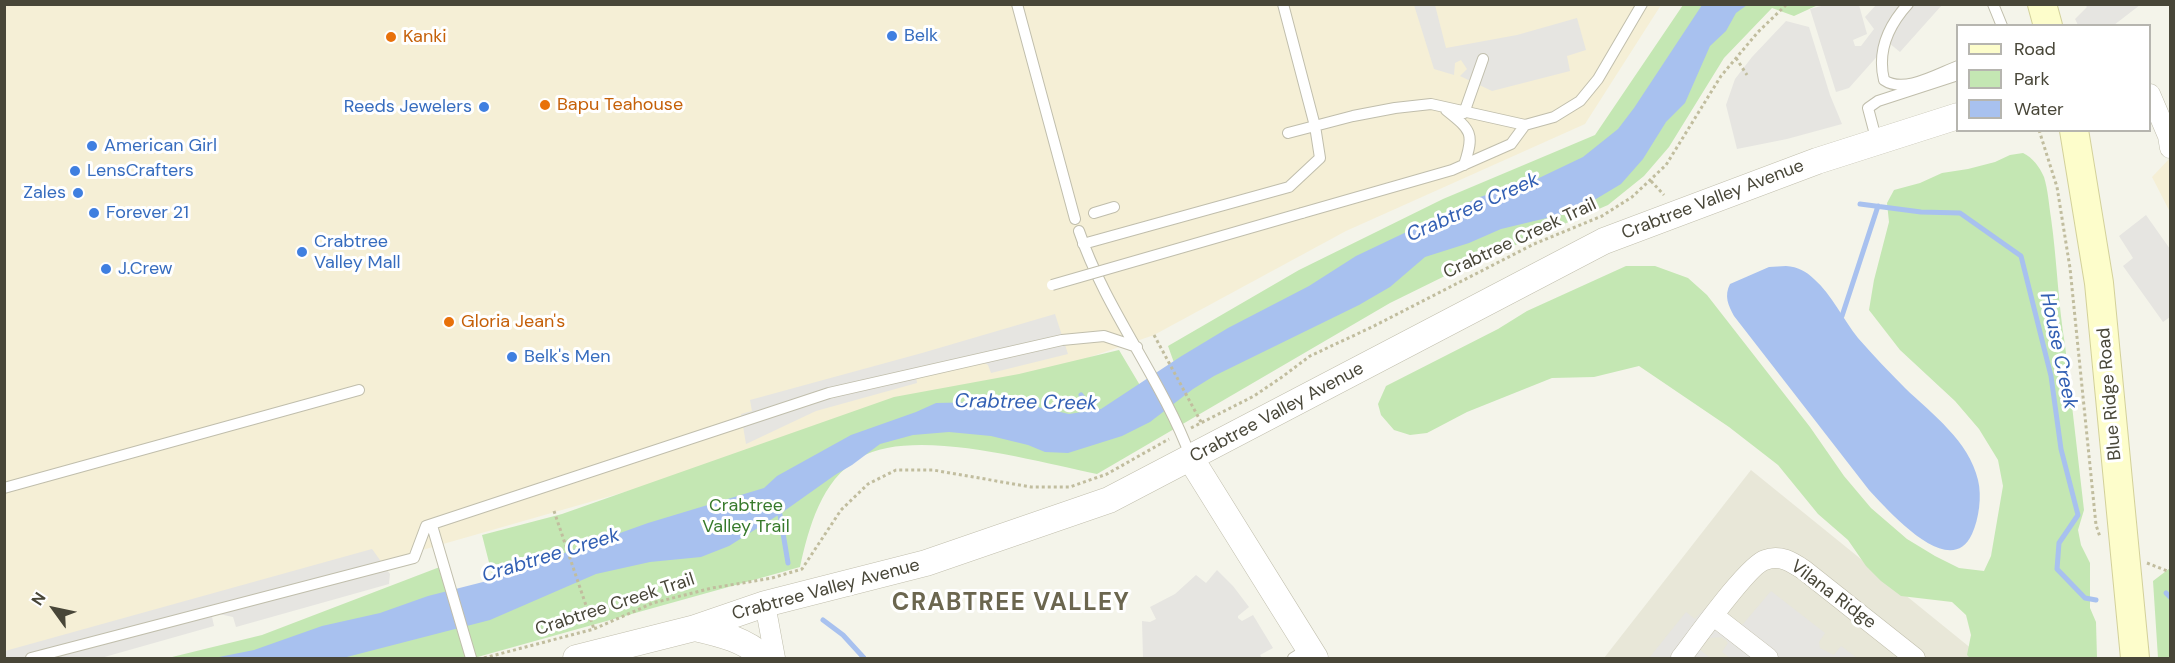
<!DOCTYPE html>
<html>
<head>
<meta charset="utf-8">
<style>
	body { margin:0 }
	#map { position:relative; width:2175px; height:663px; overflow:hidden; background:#f4f4ea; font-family:"DM Sans",sans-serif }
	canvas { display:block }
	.frame { position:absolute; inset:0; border:6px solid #484638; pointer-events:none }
	.legend { position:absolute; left:1956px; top:24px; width:195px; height:108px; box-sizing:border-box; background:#fff; border:2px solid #b6b5af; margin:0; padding:8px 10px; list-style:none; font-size:18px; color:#484638 }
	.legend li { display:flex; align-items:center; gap:12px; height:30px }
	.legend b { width:30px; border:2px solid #b6b5af }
	.north { position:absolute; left:24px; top:579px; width:60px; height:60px; -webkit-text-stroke:4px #fff; paint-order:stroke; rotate:303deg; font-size:16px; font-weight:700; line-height:24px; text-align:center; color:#484638 }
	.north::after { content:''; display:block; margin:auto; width:21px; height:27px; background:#484638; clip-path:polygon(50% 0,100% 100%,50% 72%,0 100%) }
</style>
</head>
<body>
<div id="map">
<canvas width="2175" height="663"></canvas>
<div class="frame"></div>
<ul class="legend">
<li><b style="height:8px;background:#fdfdcb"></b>Road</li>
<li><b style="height:16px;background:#c4e7b3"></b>Park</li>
<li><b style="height:16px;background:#a8c1ef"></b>Water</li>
</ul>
<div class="north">N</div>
</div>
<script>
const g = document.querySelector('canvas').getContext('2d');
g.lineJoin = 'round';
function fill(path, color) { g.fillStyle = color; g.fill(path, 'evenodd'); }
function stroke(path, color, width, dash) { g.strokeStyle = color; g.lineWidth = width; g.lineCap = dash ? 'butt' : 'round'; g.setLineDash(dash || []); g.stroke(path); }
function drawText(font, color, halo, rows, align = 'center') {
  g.font = font + ' "DM Sans",sans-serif'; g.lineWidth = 6; g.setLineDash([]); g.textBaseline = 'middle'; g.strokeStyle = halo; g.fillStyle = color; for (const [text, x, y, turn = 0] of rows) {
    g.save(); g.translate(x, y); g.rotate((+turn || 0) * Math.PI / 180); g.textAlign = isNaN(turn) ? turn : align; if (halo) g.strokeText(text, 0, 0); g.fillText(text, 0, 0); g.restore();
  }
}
fill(new Path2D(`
	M1751,470l232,188h-379z`), '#e8e7d8');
fill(new Path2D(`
	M4,5h1657l-76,119 -239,107 -192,104 -142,49 -272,75 -695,199h-40z
	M2170,158v54l-18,-35z`), '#f5efd6');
fill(new Path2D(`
	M1683,5h135l-24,11 -22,-8 -48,50 -55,89 -25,29 -36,29 -155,67 -63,31 -293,171c-61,-12 -183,-48 -238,-16 -38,23 -50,69 -59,109l-326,91h-306l94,-23 183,-70 9,33 40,-16 -12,-47 80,-21 332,-117 125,-23 100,-24 22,37 36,-16 -9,-25 131,-76 144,-71 152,-64z
	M2023,153c10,5 16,13 21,24 4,13 5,28 7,41 6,42 7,85 14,127l19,165 -6,20 3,15 9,18v45l6,14 1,36h-127l-3,-3 4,-20 -5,-20 -14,-13 -51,-6 -20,-15 -15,-15 -18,-26 -30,-26 -40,-49 -49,-38 -90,-61 -45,11 -42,1 -85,34 -40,21 -17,2 -16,-5 -13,-15 -3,-11 8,-18 112,-57 29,-18 99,-45h29l33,12 19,17 103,132 34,49 27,32 36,31 28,17 24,12 25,3 7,-15 12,-70 -5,-26 -19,-31 -24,-28 -55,-51 -31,-40 5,-30 15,-58 -2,-19 7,-13 26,-7 22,-10 26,-4 27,-7 15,-7z
	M2170,568v90h-12l-5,-77z`), '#c4e7b3');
fill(new Path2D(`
	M1414,5h21l11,43 71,-13 60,-17 9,32 -19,6 3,15 -78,20 -32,-15 7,-7 -6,-9 -6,3 -1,12 -20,-6z
	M1825,5h34l8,29 -14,6 2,6h6l13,-17 -9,-12 11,-12h66l-42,47 -11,-9 -40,45 -13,4 -26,-83z
	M2085,5h55l-26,20h-36l-3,-6 12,-12z
	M1786,21l23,6 21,68 12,29 -55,15 -50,10 -11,-44 9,-26 17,-22z
	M2146,215l24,34v68l-7,5 -40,-56 10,-8 -14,-22z
	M1055,314l13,40 -77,19 -3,-8 -6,-3 -66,14 1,7 -101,28 -70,33 -5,-30 11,-3 -2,-11 172,-47z
	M372,549l18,25 -1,10 -153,43 -3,-10 -14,-3 -7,3 2,9 -113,32h-96v-7z
	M1217,570l16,16 16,21 -11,9v2l4,3 11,-6 20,33 -13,7 2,3h-119l-1,-37 8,1 6,-3 -6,-12 25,-13 21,-19 10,8z
	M1771,591l54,42 -6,9 1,6 14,7 7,-9 16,12h-127l-8,-6 6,-9 -2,-3 -5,-3 -12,1 -6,4 -3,8 9,7 -1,1h-59l37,-46 9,7 18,-19 26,24h4z`), '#e6e5e1');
fill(new Path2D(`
	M1702,5h45l-11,8 -10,18 -16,15 -25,57 -19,19 -23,37 -22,25 -45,27 -75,18 -32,14 -44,14 -35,30 -31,18 -145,71 -21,13 -43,33 -28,14 -54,17 -23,-1 -17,-7 -37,-9 -42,-4 -36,3 -33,9 -28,21 -17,10 -55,39 -51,32 -28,11 -51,5 -54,12 -106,46 -147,38h-129l40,-8 68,-24 58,-13 48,-17 55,-14 165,-59 116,-35 13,-12 74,-41 65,-23 20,-9 45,-1 52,4 36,8 32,-5 79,-52 48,-29 81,-42 47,-30 124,-59 59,-19 44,-21 35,-28 16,-21z
	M1786,266c12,1 20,5 28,13 18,16 29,40 44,59 15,17 31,34 47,50 27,26 64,53 73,92 4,16 1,39 -6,54 -22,48 -84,-24 -103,-44l-135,-174c-6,-11 -10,-20 -4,-32l39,-17z`), '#a8c1ef');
stroke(new Path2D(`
	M1860,204l61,8 39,1 61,43 30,120 10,73 17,66 -19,28 -2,26 28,29 11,2
	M1842,316l36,-110
	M1081,395l15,20
	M779,509l9,54
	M2166,593l4,4
	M823,620l20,15 21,23`), '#a8c1ef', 5);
const service = new Path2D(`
	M1017,4l58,215
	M1908,4c-20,22 -31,47 -24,76 20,14 53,-6 74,-14
	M1993,4l9,22
	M1446,110c25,20 29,23 18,55
	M1464,113l19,-54
	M1288,133l65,-17 42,-8 36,-4 94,21 29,-8 26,-16 18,-22 44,-75
	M1877,142l-9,-34 10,-7 80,-26
	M1094,213l20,-6
	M1302,213l150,-43 59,-26 14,-19
	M1079,231c27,80 83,148 112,227
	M1083,244l206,-57 31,-29 -5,-32 -32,-122
	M4,488l355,-98
	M433,529l38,129
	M31,658l383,-100 12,-32 403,-133 233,-53 42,-4 33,11
	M1293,658l16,-10`);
const minor = new Path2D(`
	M2150,94l18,42 2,12
	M765,604l10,54
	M1714,616l54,42
	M1681,658c14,-18 67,-93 84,-98 15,-6 27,2 39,10l111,88`);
const tertiary = new Path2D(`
	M1191,459l124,199
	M695,628c27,6 50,12 70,30
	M576,658l119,-30 70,-24 161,-41 183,-63 495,-259 213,-80 141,-45`);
const secondary = new Path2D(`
	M2042,4l6,22
	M2074,130l25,153 36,375`);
stroke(service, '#c0beac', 12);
stroke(minor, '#c0beac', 21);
stroke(tertiary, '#c0beac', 27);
stroke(secondary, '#d3d19a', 30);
stroke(new Path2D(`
	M1736,58l11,17
	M2039,130l18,57 13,81 26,257 4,12
	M1651,181l13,14
	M1154,335l47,87
	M1191,428l63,-32 28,-19 28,-21 62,-29 162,-83 68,-28 30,-19 34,-32 55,-89 37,-44 29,-28
	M554,511l40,118
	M2147,563l23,9
	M484,658l110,-29 59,-26 59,-15 60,-10 30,-9 39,-59 27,-26 28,-14h37l98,17h39l37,-13 62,-35`), '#c1bd9e', 3, [3, 3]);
stroke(service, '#fff', 10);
stroke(minor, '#fff', 20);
stroke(tertiary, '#fff', 26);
stroke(secondary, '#fdfdcb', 28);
const serviceBridge = new Path2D(`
	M1052,285l250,-72`);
stroke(serviceBridge, '#c0beac', 12, []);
stroke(serviceBridge, '#fff', 10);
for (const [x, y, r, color] of [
	[892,36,6,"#3f7fe0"],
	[391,37,6,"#e8710a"],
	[545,105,6,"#e8710a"],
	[484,107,6,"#3f7fe0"],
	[92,146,6,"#3f7fe0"],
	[75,171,6,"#3f7fe0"],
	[78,193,6,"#3f7fe0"],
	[94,213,6,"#3f7fe0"],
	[302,252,6,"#3f7fe0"],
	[106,269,6,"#3f7fe0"],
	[449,322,6,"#e8710a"],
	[512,357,6,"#3f7fe0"]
]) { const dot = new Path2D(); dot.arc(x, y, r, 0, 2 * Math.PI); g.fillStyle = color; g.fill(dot); stroke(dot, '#fff', 2); }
drawText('18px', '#366cbe', '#fff', [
	["Belk",904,36],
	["Reeds Jewelers",472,107,"right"],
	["American Girl",104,146],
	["LensCrafters",87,171],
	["Zales",66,193,"right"],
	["Forever 21",106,213],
	["Crabtree",314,242],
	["Valley Mall",314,263],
	["J.Crew",118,269],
	["Belk's Men",524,357]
], 'left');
drawText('18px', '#c56008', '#fff', [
	["Kanki",403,37],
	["Bapu Teahouse",557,105],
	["Gloria Jean's",461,322]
], 'left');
drawText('18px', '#484638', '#fff', [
	["Crabtree Valley Avenue",1713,200,-21],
	["Crabtree Creek Trail",1520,239,-25],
	["Blue Ridge Road",2110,394,-95],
	["Crabtree Valley Avenue",1277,413,-28],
	["Crabtree Valley Avenue",826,590,-15],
	["Vilana Ridge",1833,595,37],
	["Crabtree Creek Trail",615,605,-18]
]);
drawText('18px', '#377a2b', '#fff', [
	["Crabtree",746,506],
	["Valley Trail",746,527]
]);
drawText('italic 20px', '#325fb3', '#fff', [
	["Crabtree Creek",1473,208,-24],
	["House Creek",2058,351,78],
	["Crabtree Creek",1026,403,1],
	["Crabtree Creek",551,556,-17]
]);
g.letterSpacing = '1.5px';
drawText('bold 24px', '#6b664f', '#fff', [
	["CRABTREE VALLEY",1011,604]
]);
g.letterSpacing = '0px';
</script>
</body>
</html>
